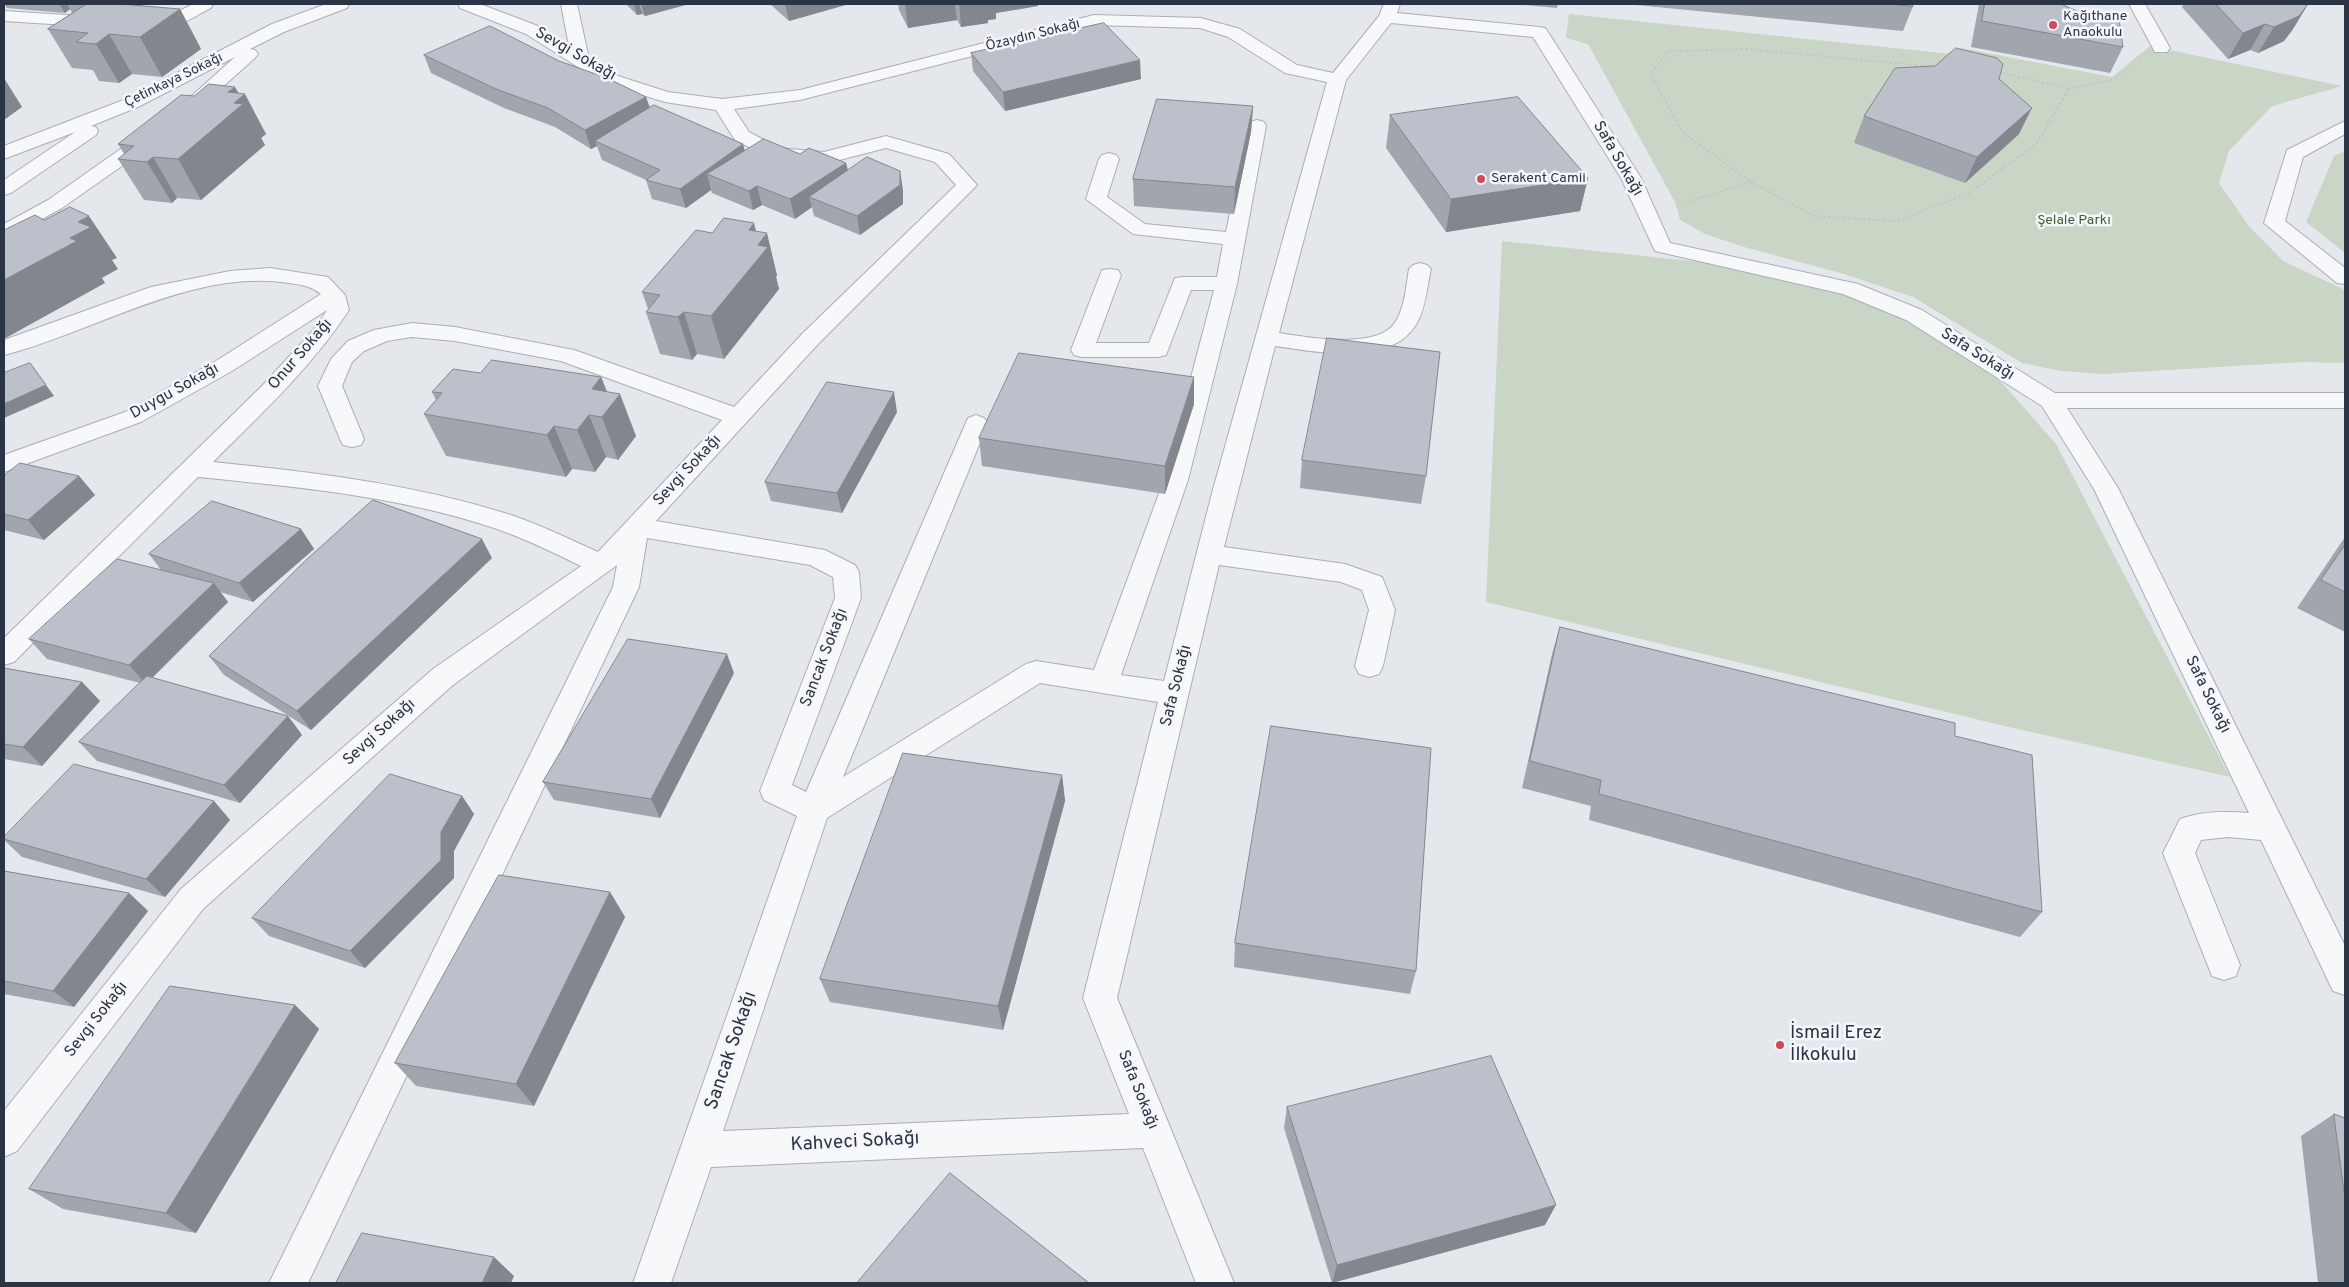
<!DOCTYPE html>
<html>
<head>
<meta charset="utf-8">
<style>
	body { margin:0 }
	#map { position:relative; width:2349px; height:1287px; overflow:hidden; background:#e4e7ec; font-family:Overpass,sans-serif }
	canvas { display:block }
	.frame { position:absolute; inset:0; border:5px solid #2b3445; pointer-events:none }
</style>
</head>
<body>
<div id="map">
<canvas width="2349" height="1287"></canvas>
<div class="frame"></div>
</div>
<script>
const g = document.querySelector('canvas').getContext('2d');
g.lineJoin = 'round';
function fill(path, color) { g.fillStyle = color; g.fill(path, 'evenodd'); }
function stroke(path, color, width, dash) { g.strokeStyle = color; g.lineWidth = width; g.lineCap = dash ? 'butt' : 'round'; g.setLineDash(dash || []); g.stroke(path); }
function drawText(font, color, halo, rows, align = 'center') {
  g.font = font + ' Overpass,sans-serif'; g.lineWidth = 5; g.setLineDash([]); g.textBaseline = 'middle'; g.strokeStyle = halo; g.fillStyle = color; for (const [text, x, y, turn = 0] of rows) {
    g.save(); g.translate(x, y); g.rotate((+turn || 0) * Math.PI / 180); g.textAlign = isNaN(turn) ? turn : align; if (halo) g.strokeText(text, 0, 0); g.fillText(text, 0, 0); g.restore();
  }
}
fill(new Path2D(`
	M1569,14l391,41 1,-7 151,29 38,-31 192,40 -70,20 -43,45 -10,32 29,42 35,36 62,29v73l-43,-1 -200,12 -41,-3 -39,-8 -109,-66 -69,-23 -100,-27 -39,-13 -25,-14 -5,-18 -87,-158 -22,-6z
	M2345,151v102l-39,-31 28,-66z
	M1502,241l208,22 82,16 67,20 54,24 84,54 59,67 174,333 -221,-50 -523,-125z`), '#c9d6c5');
const minor = new Path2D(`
	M193,4h20l-2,4c-24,12 -40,26 -68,19l-3,-4 3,-4h21z
	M326,4h23l-2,4 -63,24 -34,17 5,1 3,4 -3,4 -63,56h-14l-2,-4 59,-53 -97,50 -47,19 5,1 2,4 -2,4 -85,58 -7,2v-15l71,-48 -71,27v-13l122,-47 146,-75z
	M458,4h22l58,22 31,20 -8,-42h16l12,55 26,16 53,17 54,7 78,-9 294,-75 107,3 39,11 57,36 36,8 46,-57 5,-12h16l-3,9 142,14 6,1 3,4 93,146 29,65 188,41 64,26 133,83h290v15h-278l51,80 227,458v49l-12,-4 -72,-151 -33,-3 -27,3 -6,13 45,112 -4,11 -12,4 -12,-4 -49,-123 17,-34c22,-8 46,-8 69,-6l-155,-324 -52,-83 -136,-86 -63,-26 -188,-43 -34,-73 -88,-141 -142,-14 -45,57 -67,253c28,4 100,18 117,-12 9,-15 10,-35 13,-52l4,-4 7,-2 7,2 4,4c-4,17 -5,37 -13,52 -24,47 -100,31 -143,25l-51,201 121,17 37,13 13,33 -12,56 -4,8 -10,3 -10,-3 -4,-8 14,-56 -7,-20 -21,-8 -122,-17 -102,433 117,285h-38l-53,-135 -432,19 -40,116h-38l164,-467 -33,-16 -4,-9 75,-193 -2,-21 -23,-12 -163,-27 -8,49 -331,696h-39l344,-696 4,-22 -164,120 -250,224 -186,242 -13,6v-46l177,-222 252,-220 148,-103c-29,-14 -57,-28 -87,-38 -95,-32 -197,-41 -296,-51l-184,185 -10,3v-27l258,-252 55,-60 10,-16 -95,61 -91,51 -137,50v-17l121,-43 91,-51 105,-67c-10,-8 -19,-9 -32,-11 -96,-15 -195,49 -285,72v-15l147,-53 79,-16 40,-3 58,9 17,18 4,15c-37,57 -88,104 -136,152 100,10 201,22 298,53 30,10 58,24 87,37l124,-132 -161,-59 -106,-20 -43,-4 -25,4 -23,10 -12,11 -10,24 22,53 -3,6 -9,2 -9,-2 -3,-6 -22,-53 13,-27 17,-18 26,-11 38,-7 43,4 119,23 160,57 69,-74 153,-148 -21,-23 -49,-14 -62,16 -56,-7 -33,-17 -19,-30 -51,-8 -62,-19 -77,-49 -66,-26zM1094,25l106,3 28,9 57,36 42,9 -115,411 -48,188 -43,-6 67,-195 49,-196 29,-158 -2,-4 -7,-2 -7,2 -2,4 -22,106 -81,-8 -38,-27 12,-38 -3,-4 -7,-2 -7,2 -3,4 -13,40 47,35 90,10 -6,33h-34l-8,1 -26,65h-53l25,-68 -3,-5 -8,-1 -8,1 -31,80 3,5 8,2h76l8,-2 25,-65h23l-50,190 -70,190 -58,-9 -10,3 -183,113 145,-354 -4,-5 -8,-3 -8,3 -162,374 -14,-7 69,-187 -2,-26 -4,-7 -30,-15 -169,-29 163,-178 158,-158 -28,-31 -63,-18 -62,16 -45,-4 -30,-16 -15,-23 66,-9zM1040,683l118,19 -75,296 46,116 -406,17 104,-313z
	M2129,4h16l25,44 -3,4h-12z
	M4,11l94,6 6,1 3,4 -3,4 -6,1 -94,-6z
	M2345,121v13l-42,23 -18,64 60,47v16l-8,-1 -73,-60 23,-73z
	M149,132l7,2 2,4 -2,4 -94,66 -51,28 -7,2v-14l44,-24 94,-66z`);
stroke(minor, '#a9aeb7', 2);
stroke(new Path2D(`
	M1937,67l-191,-18 -78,2 -17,23 31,58 69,50 63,34 81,5 72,-27 69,-50 33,-55
	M1998,72l71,17 42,-9 19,-12
	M1687,202l64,-20`), '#c2c5cb', 2, [2.5, 2.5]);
fill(minor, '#f7f8fa');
fill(new Path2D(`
	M4,4h140l-3,2 39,3 21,40 -39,28 -30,-3 -13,9 -20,-2 -6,-11 -21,-2 -24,-39 24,-16 -2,-4 -5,4 -58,-5z
	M626,4h63l-44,12 -3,-2 -5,1z
	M770,4h79l-60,17z
	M898,4h140v2l-42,7v6l-8,1v3l-27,4 -4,-7 -49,8 -9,-18z
	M1514,4h44l-1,4z
	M1636,4h276l1,2 -10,25 -267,-26z
	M1979,4h82l62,43 -13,26 -139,-26z
	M2184,4h124l-15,25 -9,12 -26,12 -8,-3 -22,9 -46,-52z
	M971,53l170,26 -136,32 -32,-40z
	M424,55l135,6 87,36 4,11 95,43 55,3 46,9 2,7 55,20v14l-43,31 -46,-19 -2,-9 -17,12 -33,-14 -9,5 -41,-17 -1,-3 -25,18 -34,-9 -6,-19 -44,-20 -5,-14 -6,3 -36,-22 -51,-19 -73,-35z
	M1999,79l20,55 -54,49 -111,-40 10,-27z
	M239,93l27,41 -5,4 4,7 -64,55 -24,-2 -5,5 -28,-3 -26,-41 6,-5 -6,-10 76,-48z
	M1253,106l-2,26 -17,82 -100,-8 -1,-27z
	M1390,115l198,63 -8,33 -134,21 -60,-84z
	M756,231l21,44 -1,2 3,12 -55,70 -27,-5 -5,6 -32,-6 -14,-42 2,-3 -6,-17 70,-59z
	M480,373l121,4 6,15 29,44 -18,24 -12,-3 -11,15 -23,-3 -6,8 -120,-21 -22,-42 12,-14 -4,-8z
	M1194,404l-29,90 -183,-28 -3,-28z
	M897,412l-55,101 -71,-12 -6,-19z
	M1302,460l124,16 -5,28 -121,-16z
	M4,476h75l16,19 -51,45 -40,-10z
	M301,529l13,20 -61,53 -33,-10 8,10 -76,76 136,38 14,19 -62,68 -143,-42 -18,-19 61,-59 -93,-24 -18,-20 132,-69 -12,-16z
	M2345,537v95l-48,-24z
	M492,558l-181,172 -87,-55 -15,-19z
	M1560,627l395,109 87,176 -22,25 -431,-117 2,-14 -69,-18 30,-134z
	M4,668l78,14 18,19 -58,65 -38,-7z
	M734,673l-74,145 -106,-18 -11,-18z
	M1062,775l3,26 -62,229 -173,-28 -10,-23z
	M462,796l12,18 -20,37v27l-89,90 -96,-32 -17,-18z
	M214,801l16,19 -65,77 -143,-40 -18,-17v-3z
	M4,871l125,22 19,18 -74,96 -70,-13z
	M610,892l15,25 -91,189 -118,-20 -21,-23z
	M1235,943l181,28 -6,23 -176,-27z
	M295,1005l24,24 -123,204 -133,-24 -34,-20z
	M1287,1107l258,118 -213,58 -48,-155z
	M2334,1114l11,4v165h-27l-17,-147z`), '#a1a5ae');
fill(new Path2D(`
	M59,4h8l3,5 -5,4z
	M116,4h28l-20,14z
	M634,4h5l3,10 -5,1z
	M641,4h48l-44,12z
	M785,4h64l-60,17z
	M905,4h50l2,16 -49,8z
	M959,4h79v2l-42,7v6l-8,1v3l-27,4z
	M2308,4l-15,25 -9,12 -26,12 16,-26z
	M180,9l21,40 -39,28 -22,-40z
	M2265,24l-15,26 -22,9 15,-26z
	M109,34l23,40 -13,9 -23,-39z
	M1140,60l1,19 -136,32 -2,-19z
	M4,78l18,29 -18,13z
	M235,87l6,10 4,-3 21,40 -5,4 4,7 -64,55 -23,-41 50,-67z
	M646,97l6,18 -57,26 2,5 -6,3 -6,-19z
	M1253,106l-2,26 -17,82 1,-27z
	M2032,108l-13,26 -54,49 12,-26z
	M743,144l5,19 -41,11 4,16 -25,18 -6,-19z
	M153,157l24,41 -5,5 -25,-41z
	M846,163l4,19 -41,15 3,10 -17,12 -5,-20z
	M900,171l3,19v14l-43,31 -3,-19z
	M1588,178l-8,33 -134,21 5,-33z
	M757,186l5,19 -9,5 -4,-19z
	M89,216l28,42 -5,2 6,9 -16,9 3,5 -101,56v-59l66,-42 8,-16z
	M754,223l5,20 8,-10 10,42 -1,2 3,12 -55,70 -13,-43 38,-86z
	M684,312l13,42 -5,6 -14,-43z
	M30,363l24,33 -50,22v-14z
	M601,377l11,27 8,-10 16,42 -18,24 -16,-43 -10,-28z
	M1194,377v27l-29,90v-28z
	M894,392l3,20 -55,101 -5,-20z
	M589,415l17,42 -11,15 -18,-42z
	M554,426l18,43 -6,8 -19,-42z
	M79,476l16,19 -51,45 -16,-20z
	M301,529l13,20 -61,53 -14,-19z
	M482,539l10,19 -181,172 -14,-19z
	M214,583l14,19 -82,82 -17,-19z
	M727,654l7,19 -74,145 -9,-19z
	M82,682l18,19 -58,65 -19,-19z
	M288,716l14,19 -62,68 -16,-18z
	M1062,775l3,26 -62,229 -5,-24z
	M462,796l12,18 -20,37v27l-89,90 -15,-17z
	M214,801l16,19 -65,77 -19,-18z
	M610,892l15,25 -91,189 -18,-22z
	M129,893l19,18 -74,96 -21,-16z
	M295,1005l24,24 -123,204 -30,-20z
	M1556,1205l-11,20 -213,58 5,-18z
	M494,1257l20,19 -3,7h-29z`), '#83868d');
const building = new Path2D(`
	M87,4h33l60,5 -40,28 -31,-3 -13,10 -20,-2 12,-9 -40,-4z
	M1889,4h23l1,2z
	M1985,4h76l18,8 40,7 4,28 -141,-26z
	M2216,4h92l-9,12 -25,11 -9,-3 -22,9z
	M1104,23l36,37 -137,32 -32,-39z
	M490,26l69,35 48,17 39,19 -61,33 -37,-22 -52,-19 -72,-34z
	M1956,48l41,10 6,6 -4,15 33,29 -55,49 -113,-41 31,-48 40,-2z
	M209,84l26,3 -7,5 17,2 -11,9 9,1 -65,55 -25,-2 -6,5 -29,-3 16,-13 -16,-2 63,-49 13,1z
	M1518,97l70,81 -137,21 -61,-84z
	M1157,99l96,7 -18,81 -102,-8z
	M654,105l89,39 -63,45 -34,-9 14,-10 -65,-29z
	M764,139l36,15 9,-6 37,15 -56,36 -33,-13 -8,5 -42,-17z
	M867,157l33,14v14l-43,31 -48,-19z
	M70,207l19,9 -11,6 13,5 -21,11 7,3 -73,39v-50l31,-15 9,5z
	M724,218l30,5 -5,7 18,3 -9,12 10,2 -57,69 -27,-4 -6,5 -32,-5 14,-17 -18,-3 54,-62 16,3z
	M1327,338l113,14 -14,124 -124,-16z
	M1019,353l175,24 -29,89 -186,-28z
	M492,360l109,17 -9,12 28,5 -18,23 -13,-2 -12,15 -23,-4 -7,9 -123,-21 18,-21 -10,-1 21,-23 27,4z
	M30,363l16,22 -42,19v-31z
	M827,382l67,10 -57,101 -72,-11z
	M20,463l59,13 -51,44 -24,-6v-38z
	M373,500l109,39 -185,172 -88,-55 96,-95z
	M212,501l89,28 -62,54 -90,-29z
	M2345,545v47l-24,-12z
	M117,559l97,24 -85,82 -100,-26z
	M1560,627l395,96v13l77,19 10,157 -443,-118 2,-14 -71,-19z
	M628,639l99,15 -76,145 -108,-17z
	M4,668l78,14 -59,65 -19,-3z
	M147,676l141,40 -64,69 -145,-43z
	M1271,726l160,22 -15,223 -181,-28z
	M903,753l159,22 -64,231 -178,-27z
	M74,764l140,37 -68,78 -142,-40v-2z
	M390,774l72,22 -21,36v28l-91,91 -98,-33z
	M4,871l125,22 -76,98 -49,-10z
	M499,875l111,17 -94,192 -121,-21z
	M170,986l125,19 -129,208 -137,-24z
	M1491,1056l65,149 -219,60 -50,-158z
	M2334,1114l11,4v81z
	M950,1173l139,110h-232z
	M362,1233l132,24 -12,26h-146z`);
fill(building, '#bbc0ca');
stroke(building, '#83868d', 1);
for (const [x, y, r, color] of [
	[2053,25,5,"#d1495b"],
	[1481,179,5,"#d1495b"],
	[1780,1045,5,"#d1495b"]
]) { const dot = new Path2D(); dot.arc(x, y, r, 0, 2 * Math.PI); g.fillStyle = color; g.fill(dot); stroke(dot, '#f4f6f9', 2); }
drawText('14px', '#2b3445', '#f4f6f9', [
	["Kağıthane",2063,17],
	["Anaokulu",2063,33],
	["Serakent Camii",1491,179]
], 'left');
drawText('14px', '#2b3445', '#f4f6f9', [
	["Özaydın Sokağı",1033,36,-14],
	["Çetinkaya Sokağı",174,81,-26]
]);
drawText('14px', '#3f6138', '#f4f6f9', [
	["Şelale Parkı",2074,221]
]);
drawText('16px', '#2b3445', '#f4f6f9', [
	["Sevgi Sokağı",575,55,30],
	["Safa Sokağı",1617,159,60],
	["Onur Sokağı",301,355,-49],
	["Safa Sokağı",1977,355,32],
	["Duygu Sokağı",175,392,-29],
	["Sevgi Sokağı",688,471,-47],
	["Sancak Sokağı",825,658,-69],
	["Safa Sokağı",1177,686,-76],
	["Safa Sokağı",2207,695,64],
	["Sevgi Sokağı",380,733,-42],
	["Sevgi Sokağı",97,1020,-52],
	["Safa Sokağı",1137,1090,68]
]);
drawText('19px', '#2b3445', '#f4f6f9', [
	["İsmail Erez",1790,1034],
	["İlkokulu",1790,1056]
], 'left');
drawText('19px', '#2b3445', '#f4f6f9', [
	["Sancak Sokağı",732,1051,-71],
	["Kahveci Sokağı",855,1143,-3]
]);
</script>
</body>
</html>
